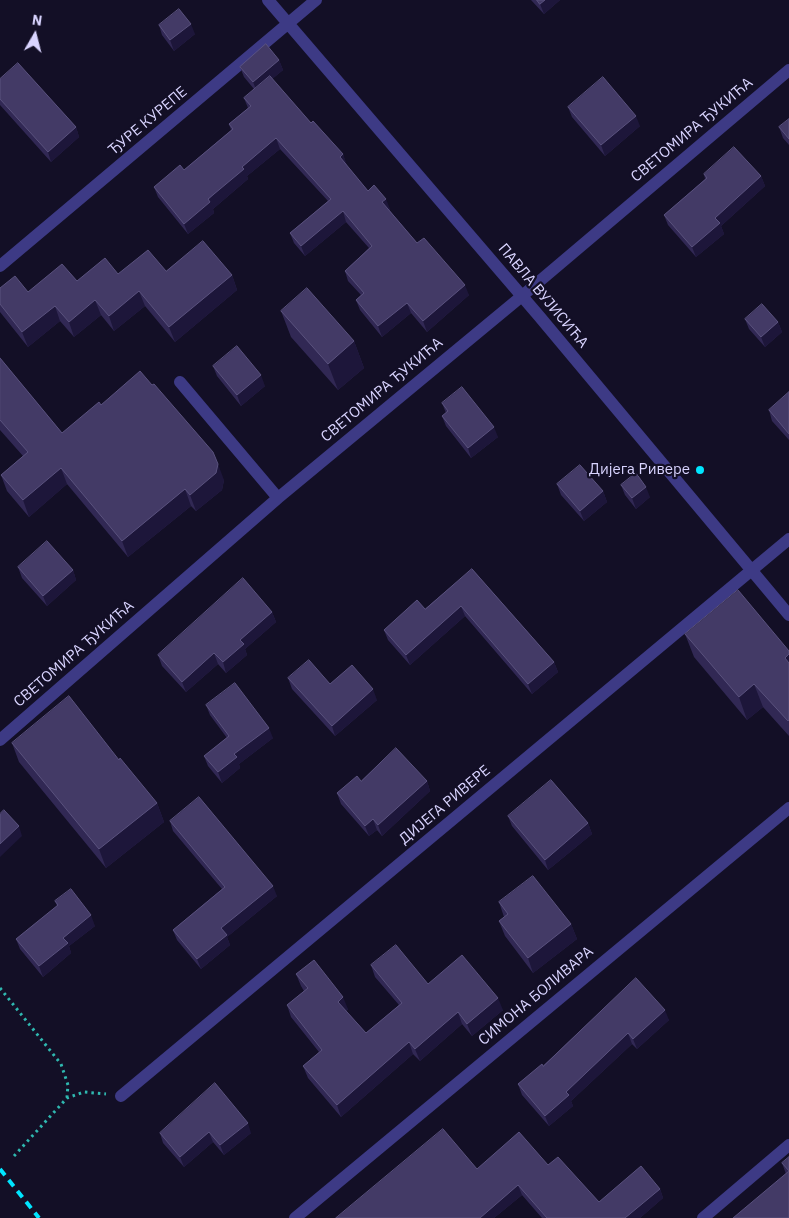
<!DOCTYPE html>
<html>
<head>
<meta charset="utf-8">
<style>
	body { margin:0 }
	#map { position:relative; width:789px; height:1218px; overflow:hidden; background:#130f26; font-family:"IBM Plex Sans",sans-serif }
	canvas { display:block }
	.north { position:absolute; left:10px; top:10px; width:50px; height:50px; -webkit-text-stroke:4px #130f26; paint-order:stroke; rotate:8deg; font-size:14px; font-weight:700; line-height:20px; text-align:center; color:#d9d4ff }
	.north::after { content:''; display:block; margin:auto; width:18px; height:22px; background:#d9d4ff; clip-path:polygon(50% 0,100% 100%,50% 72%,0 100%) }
</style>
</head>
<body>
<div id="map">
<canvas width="789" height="1218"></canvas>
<div class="north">N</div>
</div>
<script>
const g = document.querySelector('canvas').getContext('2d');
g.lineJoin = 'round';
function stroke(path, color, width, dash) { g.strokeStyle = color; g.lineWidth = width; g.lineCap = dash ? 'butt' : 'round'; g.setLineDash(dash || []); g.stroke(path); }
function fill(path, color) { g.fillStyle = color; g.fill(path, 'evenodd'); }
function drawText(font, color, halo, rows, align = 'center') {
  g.font = font + ' "IBM Plex Sans",sans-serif'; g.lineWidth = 4.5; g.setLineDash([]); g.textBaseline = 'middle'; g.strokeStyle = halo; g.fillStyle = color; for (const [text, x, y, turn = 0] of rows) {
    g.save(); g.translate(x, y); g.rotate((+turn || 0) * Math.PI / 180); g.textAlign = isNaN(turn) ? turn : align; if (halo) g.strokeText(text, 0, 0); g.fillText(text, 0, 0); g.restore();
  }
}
stroke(new Path2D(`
	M0,988l61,76 7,21 -1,12
	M14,1156l53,-58 17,-6 22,2`), '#2fb8b0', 3, [2.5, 4]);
stroke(new Path2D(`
	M268,0l271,316 250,299
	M0,266l316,-266
	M180,382l98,116
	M0,740l278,-242 244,-202 267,-226
	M121,1096l668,-557
	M295,1218l494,-410
	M703,1218l86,-73`), '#3d3a85', 12);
stroke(new Path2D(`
	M0,1169l39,49`), '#00e5ff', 4, [8, 6]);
fill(new Path2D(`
	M531,0h29l-16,14z
	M159,25l36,9 -21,17 -12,-16z
	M279,60l4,10 -11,9 39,44 32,31 3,11 22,26 22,18 -1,1 28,33 52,52 -42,37 -16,-19 -29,24 -22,-27 -4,-10 5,-5 -13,-14 -3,-10 24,-23 -23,-26 -41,34 -11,-13 -4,-10 38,-32 -48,-52 -33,27 1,3 -35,30 1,4 -26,21 -30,-37 -4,-10 30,-17 47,-40 -2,-6 19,-16 -4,-10 10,-9 -10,-12 -4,-10z
	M0,79l76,48 3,10 -28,25 -51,-57z
	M568,107l72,19 -35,30 -33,-39z
	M789,119v26l-6,-7 -4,-11z
	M704,174l57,2 4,10 -44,40 3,8 -28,23 -28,-32 -4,-10 41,-36z
	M166,271l66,4 5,15 -62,52 -30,-36 -31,25 -13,-16 -27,22 -14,-16 -32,26 -28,-35v-24l28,4 49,-11 41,-7z
	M281,311l73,30 10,27 -26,22 -47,-53z
	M745,319l33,3 4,10 -17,15 -16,-18z
	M0,358l62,75 39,-28 123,75 -2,10 -26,21 -5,-5 -63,51 -61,-73 -38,33 -22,-26 -6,-16 22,-19 -23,-26z
	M213,366l52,20 -24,20 -24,-30z
	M789,392v48l-17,-19 -3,-11z
	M442,403l56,34 -27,21 -25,-32 -4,-10 4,-3z
	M557,484l46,7 4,11 -23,19 -23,-26z
	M621,485l29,12 -14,12 -11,-14z
	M18,567l55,3 3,10 -29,26 -25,-28z
	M472,569l82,93 4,10 -26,22 -67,-78 -55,49 -22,-25 -4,-10 41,-21z
	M272,612l4,10 -31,27 2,6 -21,18 -8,-9 -32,28 -24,-26 -4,-11z
	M685,634l104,17v85l-26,-29 -16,13 -53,-63z
	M288,678l42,6 47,16 -42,36 -43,-47z
	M206,705l67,33 -34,26 1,4 -18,15 -14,-17 -4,-10 23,-18 -17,-23z
	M12,743l107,17 38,43 7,19 -58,46 -87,-106z
	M361,781h66l3,10 -48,45 -5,-6 -8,6 -28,-32 -4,-11z
	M508,816l80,7 4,11 -44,36 -36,-44z
	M170,821l107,75 -50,41 3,8 -29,24 -24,-29 -4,-10 49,-41 -49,-58z
	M55,901l40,25 -26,20 2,7 -28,24 -23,-28 -4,-10 41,-33z
	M499,902l72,22 6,15 -44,34 -28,-37 -6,-15 5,-4z
	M371,965l132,45 -31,26 -10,-12 -42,37 -7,-7 -72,63 -33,-39 -5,-12 16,-14 -28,-35 -4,-12 17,-14 -3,-5 -5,-12 52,35 -2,2 20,22 33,-28 -24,-28z
	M636,978l33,42 -32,29 -5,-5 -61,57 2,5 -24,20 -27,-31 -4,-11 25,-18z
	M160,1133h91l-27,22 -11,-13 -29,25 -21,-24z
	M789,1157v61l-3,-44 -4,-11z
	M548,1165l51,37 61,-13 3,9 -23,20h-98l-20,-23 -28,23h-158l141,-49z`), '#312854');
fill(new Path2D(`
	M545,0h15l-16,14 -4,-10z
	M191,24l4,10 -21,17 -4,-11z
	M279,60l4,10 -26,22 -4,-10z
	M636,116l4,10 -35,30 -4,-11z
	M76,127l3,10 -28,25 -3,-10z
	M276,138l4,11 -33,27 1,3 -35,30 1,4 -26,21 -4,-10 58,-57z
	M343,154l4,11 -3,2 -4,-10z
	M761,176l4,10 -44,40 3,8 -28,23 -4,-10 23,-29z
	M386,199l4,10 -4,3 -4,-10z
	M343,211l3,11 -41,34 -4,-10z
	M232,275l5,15 -62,52 -6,-15z
	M465,285l4,10 -42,37 -4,-11z
	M139,291l6,15 -31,25 -5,-15z
	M95,300l6,15 -27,22 -5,-15z
	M407,303l4,10 -29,24 -4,-11z
	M55,306l5,15 -32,26 -6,-15z
	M778,322l4,10 -17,15 -4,-10z
	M354,341l10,27 -26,22 -10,-26z
	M261,375l4,11 -24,20 -4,-11z
	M494,427l4,10 -27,21 -3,-10z
	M218,464l6,16 -2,10 -26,21 -6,-16z
	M61,468l6,16 -38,33 -6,-17z
	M646,487l4,10 -14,12 -4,-11z
	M185,489l6,17 -63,51 -6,-16z
	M603,491l4,11 -23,19 -4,-10z
	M73,570l3,10 -29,26 -4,-10z
	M461,606l4,10 -55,49 -4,-10z
	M272,612l4,10 -31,27 2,6 -21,18 -3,-11 17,-22z
	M214,653l4,11 -32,28 -4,-10z
	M789,654v16l-4,-12z
	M554,662l4,10 -26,22 -4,-10z
	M754,684l9,23 -16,13 -8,-23z
	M373,689l4,11 -42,36 -3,-10z
	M269,728l4,10 -34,26 1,4 -18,15 -4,-11 16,-18z
	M427,781l3,10 -48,45 -4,-11z
	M157,803l7,19 -58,46 -7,-19z
	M373,819l4,11 -8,6 -4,-10z
	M588,823l4,11 -44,36 -3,-10z
	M19,826l3,10 -22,21v-13z
	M273,886l4,10 -50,41 3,8 -29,24 -4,-10 24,-31z
	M91,915l4,11 -26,20 2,7 -28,24 -4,-11 24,-28z
	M571,924l6,15 -44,34 -5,-15z
	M343,997l5,12 -5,5 -5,-12z
	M498,998l5,12 -31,26 -5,-12z
	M665,1010l4,10 -32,29 -4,-10z
	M458,1012l4,12 -42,37 -5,-12z
	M628,1033l4,11 -61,57 2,5 -24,20 -4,-10 21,-24z
	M409,1042l4,12 -72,63 -4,-12z
	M248,1123l3,10 -27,22 -4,-10z
	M209,1132l4,10 -29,25 -4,-10z
	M518,1185l4,10 -28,23h-14z
	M660,1189l3,9 -23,20h-15z`), '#1d163a');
const building = new Path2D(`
	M537,0h8l-5,4z
	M179,9l12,15 -21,16 -11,-15z
	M266,44l13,16 -26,22 -13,-15z
	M18,63l58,64 -28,25 -48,-53v-20z
	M270,76l41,47 2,-2 30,33 -3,3 28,34 6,-6 12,14 -4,3 35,41 7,-5 41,47 -42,36 -16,-18 -29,23 -22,-26 8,-7 -19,-22 27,-25 -29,-35 -42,35 -11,-13 41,-34 -55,-61 -34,29 2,2 -36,30 2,3 -26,22 -30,-37 26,-22 4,5 49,-41 -4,-5 22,-18 -7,-8z
	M603,77l33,39 -35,29 -33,-38z
	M789,119v20l-10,-12z
	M734,147l27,29 -46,42 5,5 -28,24 -28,-32 43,-37 -3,-4z
	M203,241l29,34 -63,52 -30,-36 -30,25 -14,-16 -26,22 -14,-16 -33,26 -22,-28v-16l15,-12 13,16 34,-28 15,17 28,-23 13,16 30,-24 18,21z
	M307,288l47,53 -26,23 -47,-53z
	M762,304l16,18 -17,15 -16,-18z
	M237,346l24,29 -24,20 -24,-29z
	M0,358l62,75 37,-31 2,3 39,-34 12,14 2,-1 59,68 5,12 -2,9 -26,22 -5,-6 -63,52 -61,-73 -38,32 -22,-25 27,-23 -28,-32z
	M462,387l32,40 -26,21 -26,-32 6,-5 -6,-8z
	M789,392v42l-20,-24z
	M580,465l23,26 -23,20 -23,-27z
	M636,473l10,14 -14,11 -11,-13z
	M47,541l26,29 -30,26 -25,-29z
	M472,569l82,93 -26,22 -67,-78 -55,49 -22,-25 33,-30 8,9z
	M243,578l29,34 -32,28 4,4 -21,18 -9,-9 -32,29 -24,-27z
	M738,590l51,61v3l-4,4 4,5v57l-1,1 -34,-37 -15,13 -54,-63z
	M309,660l21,24 22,-19 21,24 -41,37 -44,-48z
	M235,683l34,45 -35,26 3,3 -19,15 -14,-16 25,-20 -23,-31z
	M69,696l50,64 1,-2 37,45 -58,46 -87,-106z
	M396,748l31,33 -49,44 -5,-6 -8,7 -28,-33 20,-17 4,5z
	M551,780l37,43 -43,37 -37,-44z
	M199,797l74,89 -52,42 6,7 -30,24 -24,-29 52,-43 -55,-66z
	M4,810l15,16 -19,18v-30z
	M533,876l38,48 -43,34 -29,-37 9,-7 -9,-12z
	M71,889l20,26 -28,23 5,5 -29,23 -23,-27 42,-34 -3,-4z
	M396,945l32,39 34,-29 36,43 -31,26 -9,-12 -43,37 -6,-7 -72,63 -34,-39 19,-16 -35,-45 21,-17 -12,-14 18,-14 29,37 -5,5 28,31 36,-30 -31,-38z
	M636,978l29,32 -32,29 -5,-6 -62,59 3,3 -24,21 -27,-32 24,-20 1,2z
	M215,1083l33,40 -28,22 -11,-13 -29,25 -20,-24z
	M443,1129l34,40 42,-37 29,33 10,-8 41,45 42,-36 19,23 -35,29h-78l-29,-33 -38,33h-144z
	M789,1157v61h-56l56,-47 -7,-8z`);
fill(building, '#433a66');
stroke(building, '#5a527e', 1);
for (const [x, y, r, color] of [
	[700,470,5,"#00e5ff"]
]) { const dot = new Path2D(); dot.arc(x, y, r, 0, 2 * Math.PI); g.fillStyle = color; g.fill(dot); stroke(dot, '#130f26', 2); }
drawText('15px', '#d9d4ff', '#130f26', [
	["ЂУРЕ КУРЕПЕ",148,121,-40],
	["СВЕТОМИРА ЂУКИЋА",692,130,-40],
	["ПАВЛА ВУЈИСИЋА",543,296,50],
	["СВЕТОМИРА ЂУКИЋА",382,390,-40],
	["СВЕТОМИРА ЂУКИЋА",74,654,-41],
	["ДИЈЕГА РИВЕРЕ",445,805,-40],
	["СИМОНА БОЛИВАРА",536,996,-40]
]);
drawText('15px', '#d9d4ff', '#130f26', [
	["Дијега Ривере",690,470]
], 'right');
</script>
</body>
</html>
